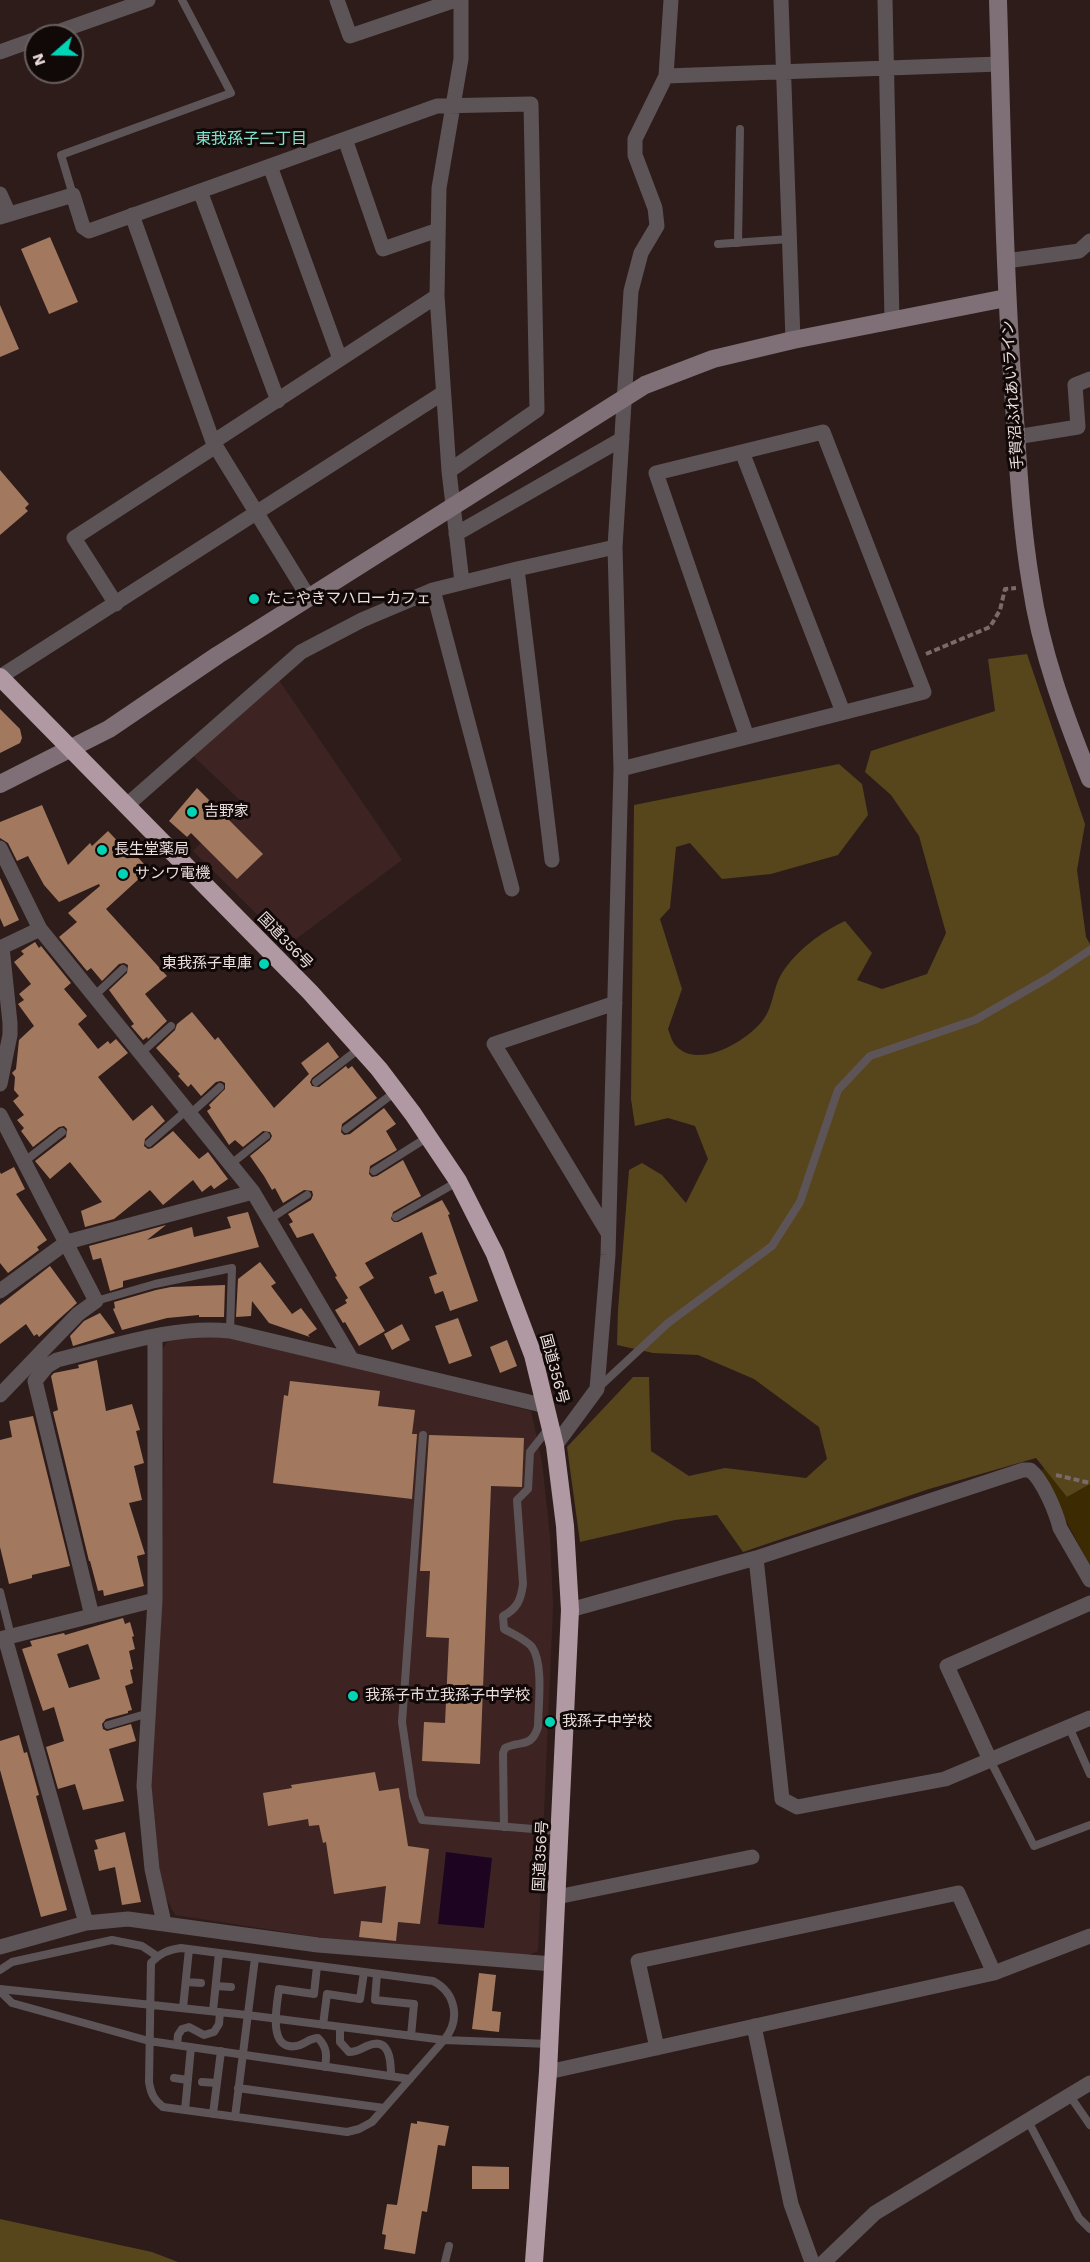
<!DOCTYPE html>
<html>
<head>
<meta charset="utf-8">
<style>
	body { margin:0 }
	#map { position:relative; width:1090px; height:2262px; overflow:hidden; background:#2e1c1b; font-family:"Work Sans",sans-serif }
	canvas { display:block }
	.north { position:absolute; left:24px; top:24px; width:60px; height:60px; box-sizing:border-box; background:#110908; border:2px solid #695f5e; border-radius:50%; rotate:250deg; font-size:16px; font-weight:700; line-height:24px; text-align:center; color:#ecdfde }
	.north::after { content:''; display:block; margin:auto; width:21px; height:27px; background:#01d5b6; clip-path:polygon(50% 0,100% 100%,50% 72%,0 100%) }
</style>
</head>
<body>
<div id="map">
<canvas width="1090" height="2262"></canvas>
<div class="north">N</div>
</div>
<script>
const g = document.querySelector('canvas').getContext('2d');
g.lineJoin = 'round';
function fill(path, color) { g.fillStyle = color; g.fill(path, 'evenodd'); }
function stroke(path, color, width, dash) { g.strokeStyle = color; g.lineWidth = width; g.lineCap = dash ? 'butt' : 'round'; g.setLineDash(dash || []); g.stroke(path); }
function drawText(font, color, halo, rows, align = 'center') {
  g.font = font + ' "Work Sans","Noto Sans JP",sans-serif'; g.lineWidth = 6; g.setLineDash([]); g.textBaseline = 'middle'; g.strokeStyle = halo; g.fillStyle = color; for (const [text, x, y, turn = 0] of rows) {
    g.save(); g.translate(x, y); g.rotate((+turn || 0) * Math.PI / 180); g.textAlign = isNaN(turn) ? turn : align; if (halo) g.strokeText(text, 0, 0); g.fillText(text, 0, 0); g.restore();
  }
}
fill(new Path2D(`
	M276,676l126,184 -114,85 -95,-94 49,-49 -52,-49z
	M206,1335l30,3 295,73 11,51 8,74 3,71 -15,344 -12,5 -208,-19 -143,-22 -10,-19 -6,-31 -8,-80 10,-185 3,-153 -3,-96 7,-10z`), '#3d2423');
fill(new Path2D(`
	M1090,1438v128l-50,-95z`), '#3b2a02');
fill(new Path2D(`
	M1027,654l58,170 -8,46 9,67 4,7v540l-23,13 -31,-39 -107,31 -186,63 -26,-37 -42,5 -95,22 -13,-95 66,-70h16l2,74 38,25 36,-8 81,10 21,-19 -8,-32 -65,-48 -56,-24 -45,-2 -36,-8 1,-35 11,-140 13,-7 20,12 24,28 22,-44 -13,-33 -27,-8 -33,8 -4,-27 3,-294 205,-41 23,20 6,31 -30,40 -67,19 -49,5 -32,-36 -14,4 -6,61 -10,11 22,70 -14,40c2,5 4,13 8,17 23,24 71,-5 87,-26 10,-12 10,-33 19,-47 14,-22 39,-41 63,-52l27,32 -15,27 25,9 45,-15 19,-41 -27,-97 -28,-41 -26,-23 6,-21 124,-40 -7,-52z
	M0,2219l152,33 26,10h-178z`), '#57451b');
fill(new Path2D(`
	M446,1852l46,6 -8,70 -46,-4z`), '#1d0521');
fill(new Path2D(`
	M50,237l28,65 -29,12 -28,-65z
	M0,305l19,44 -19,8z
	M0,470l29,34 -4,4 3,3 -28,24z
	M0,709l20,20 2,9 -2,5 -20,10z
	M197,788l66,66 -26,25 -46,-46 -4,4 -18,-16z
	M42,805l26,60 22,-22 2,3 16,-15 21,22 2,-3 14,15 -7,7 4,4 -36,33 61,67 -22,18 22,27 -19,18 -1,-2 -4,3 -12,-14 3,-2 -25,-34 18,-17 1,-8 -4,-2 -5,1 -17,17 -11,-13 -4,3 -28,-34 18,-15 -9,-9 32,-27 -1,-2 -40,18 -15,-17 -16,-29 -11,5 -9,-18 -8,-5v-16z
	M0,878l19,42 -15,7 -4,-9z
	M35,942l4,6 2,-2 30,37 -7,6 23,27 -9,8 20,25 10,-8 2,3 6,-5 12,14 -30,24 35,44 19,-16 13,16 -20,18 -1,7 4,3 4,-1 21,-17 26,28 9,-7 20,27 -14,10 -3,-4 -9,7 -9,-12 -30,25 -13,-15 -36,29 -29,8 -4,-16 21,-9 -32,-40 -20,17 -15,-18 31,-24 1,-8 -3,-3 -5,1 -26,20 -12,-16 3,-3 -7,-8 7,-5 -11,-14 6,-5 -5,-6 1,-13 -3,-4 4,-4 3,-29 15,-14 -16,-22 6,-4 -5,-6 12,-10 -17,-22 10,-8 -3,-3z
	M192,1012l23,28 3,-3 56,71 35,-34 -8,-11 27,-21 11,15 -27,21 -2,4 2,4 7,1 27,-21 2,3 4,-3 25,32 -35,26 -1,8 3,3 6,-1 34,-26 12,16 -10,7 11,19 -27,16 -1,8 3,3 5,-1 26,-16 18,36 -28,16 -2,7 3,3h4l44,-22 8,14 -2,1 30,86 -28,10 -7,-20 -8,3 -6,-17 8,-3 -15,-42 -57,31 9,15 -15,9 26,44 -26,15 -14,-24 -2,1 -8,-13 12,-7 -2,-3 3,-2 -13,-21 2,-1 -24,-43 -16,5 -8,-14 4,-2 -5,-8 23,-14 2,-5 -1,-4 -8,-1 -21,13 -8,-15 -3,2 -8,-14 -14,-20 20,-16 2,-4 -2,-4 -7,-1 -20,16 -8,-7 -6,5 -22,-34 4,-3 -2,-3 16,-16v-6l-4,-2 -5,1 -15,14 -10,-12 -3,3 -10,-11 2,-2 -24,-26 19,-18 2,-6z
	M14,1167l11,22 -9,5 31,46 -10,7 2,3 -31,23 -8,-10v-91l1,2z
	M248,1212l11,35 -136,34v6l-13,4 -9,-33 -8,2 -4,-14 77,-21 -19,15 45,-13 2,10 37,-9 -4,-11z
	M260,1262l16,21 -5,3 21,28 9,-6 16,21 -9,6 2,2 -41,-14 -17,-22 -1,15 -15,1 2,-38z
	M50,1266l27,37 -38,34 -2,-3 -3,2 -8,-12 -26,20v-39z
	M225,1285l-1,32h-25v-2l-32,3 -45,12 -9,-21 2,-1 -1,-6 42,-12 15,-3z
	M100,1313l15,20 -42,13 -3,-10 14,-15z
	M458,1318l14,38 -23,8 -14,-38z
	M402,1324l8,16 -18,10 -8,-16z
	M507,1340l10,26 -17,7 -10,-26z
	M97,1360l9,51 26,-7 8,26 -4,1 8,32 -10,3 8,34 -13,3 16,51 -8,2 7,30 -40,10 -1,-6 -5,1 -8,-30h-1l-36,-149 5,-2 -7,-34 3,-3 25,-5 -1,-3z
	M290,1381l90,10 -2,15 37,4 -3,24h5l-5,65 -139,-16 11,-88 4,1z
	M33,1416l37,150 -38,9v3l-23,6 -9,-37v-107l12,-3 -3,-16z
	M429,1435l95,3 -2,49 -31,-1 -11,278 -58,-3 2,-39 21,1 4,-85 -23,-1 4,-66h-10z
	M123,1618l2,6 5,-2 4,14 -2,1 3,12 -6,2 4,18 -3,1 3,13 -8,3 7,24 -4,1v2l-22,6 -4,5 1,5 4,2 24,-7 5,17 -27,8 15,52 -41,9 -8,-26 -17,5 -12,-42 18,-6 -10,-34 -11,4 -21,-62 10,-3 -2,-5 34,-8 1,2zM88,1644l12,35 -31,9 -12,-34z
	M19,1735l5,18 3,-1 12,43 -3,1 31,114 -26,7 -41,-147v-29z
	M375,1772l4,19 20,-3 9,58 21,3 -9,75 -22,-2 -2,19 -37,-4 2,-16 21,2 4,-37 -52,8 -8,-52 -3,1 -4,-18 -10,1 -1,-7 -40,7 -5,-33 29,-5 -1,-3z
	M125,1832l16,70 -19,3 -7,-38 -16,4 -5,-21 4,-1 -3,-9z
	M479,1973l17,2 -4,36 9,1 -2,20 -27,-3z
	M417,2121l32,5 -4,20 -7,-1 -11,67 -5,-1 -7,43 -31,-5 2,-14 -4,-1 5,-30 10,1 14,-82 6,1z
	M472,2166l37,1v22h-37z`), '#a2795e');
stroke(new Path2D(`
	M926,654l64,-27 10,-17 5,-21 11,-1
	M1056,1475l34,8`), '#7a6a69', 4, [6, 3]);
stroke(new Path2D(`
	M73,195l-12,-40 170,-62 -49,-93
	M738,243l2,-114
	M718,244l72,-5
	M94,996l29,-27
	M141,1053l30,-27
	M316,1082l44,-34
	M190,1114l30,-27
	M346,1129l49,-37
	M149,1143l38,-33
	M25,1161l37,-29
	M231,1164l35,-28
	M374,1171l54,-34
	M396,1217l61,-35
	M270,1219l37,-24
	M96,1301l59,-17 77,-16 -2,63
	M598,1388l70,-65 104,-77 28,-44 38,-112 32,-34 105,-36 73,-42 42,-28
	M423,1435l-21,287 11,75 9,23 136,11
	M0,1592l11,44
	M108,1725l41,-12
	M1069,1727l21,47
	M990,1760l44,86 56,-21
	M504,1827l-1,-74 2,-5c15,-8 26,1 33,-21 0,-20 6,-63 -6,-80 -7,-8 -19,-13 -28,-18l-1,-13c14,-7 18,-16 20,-32l-6,-84 11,-11 2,-37 18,-23
	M181,1948l252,33c23,12 28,39 11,59l-72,82 -13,7 -12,3 -184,-25c-9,-7 -12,-13 -14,-25l2,-119c9,-10 17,-13 30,-15z
	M317,1966l-3,28 -35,-5c-2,15 -12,62 17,57 8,-1 13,-8 22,-8 9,9 9,17 7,29
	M0,1970l12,-8 100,-22 30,6 15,10
	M377,1974l-2,26 39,4 -3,32
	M186,1982l15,1
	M216,1986l15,1
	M0,1989l247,26 197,25 105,4
	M0,1991l12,12 137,38 261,38
	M183,2008l6,-59
	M213,2011l6,-58
	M323,2025l4,-31 33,5 4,-27
	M340,2027v15l9,10c8,0 11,-3 18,-6 23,-10 24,15 24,30
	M177,2045l1,-10 4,-6 7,-2 15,8 10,-3 5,-8 1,-12
	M174,2078l14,2
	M202,2082l15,1
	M238,2088l146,20
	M1070,2096l20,29
	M185,2110l6,-63
	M213,2114l8,-63
	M235,2117l20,-159
	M1028,2121l51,97 11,11
	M445,2262l4,-16`), '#5d5457', 8);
stroke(new Path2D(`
	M337,0l13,36 106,-36
	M461,0v59l-22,129 -2,108 12,175 13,111
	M781,0l12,340
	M885,0l7,320
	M46,36l102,-36
	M0,52l36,-13
	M666,76l334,-12
	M345,139l38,110 55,-19
	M270,166l70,193
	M200,191l78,210
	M0,194l9,20
	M132,215l81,227 96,156
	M0,217l73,-22 10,32 6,4 348,-125 94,-2 6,306 -88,61
	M1006,261l73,-10 11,-10
	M1016,437l62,-10 -3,-42 15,-6
	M213,442l224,-146
	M742,452l101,260
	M456,534l166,-95
	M433,590l79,299
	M116,604l-42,-66 142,-92
	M0,677l443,-284
	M621,769l303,-77 -101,-260 -167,41 91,264
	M127,805l174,-153 61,-32 71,-30 84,-21
	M0,848l40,81 213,263 99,168
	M552,860l-35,-291 98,-22
	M0,948l40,-19
	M0,1084l10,-49v-12l-8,-76
	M0,1115l96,186 -18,13 -78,81
	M608,1233l-114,-189 121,-41
	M0,1291l67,-49 186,-50
	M155,1337v263l-11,186 8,83 12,54
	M555,1446l42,-57 11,-134 13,-486 -6,-222 16,-256 10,-38 16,-27 -2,-18 -20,-53v-16l31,-63 5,-76
	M756,1558l26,241 15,8 148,-28 145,-61
	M570,1610l186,-52 267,-88h7c13,10 26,42 30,58l30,52
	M92,1616l-57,-235 12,-15 10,-6c55,-13 115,-35 173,-29l316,75
	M5,1638l81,285
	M0,1639l155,-39
	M990,1760l-43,-94 143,-63
	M557,1897l195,-40
	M0,1947l86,-24 42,-4 190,26 235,19
	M754,2026l37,178 21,58
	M657,2048l-19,-87 320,-68 36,80
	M548,2072l446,-99 96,-37
	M824,2262l51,-49 215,-130`), '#5d5457', 15);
stroke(new Path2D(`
	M998,0c4,135 6,269 16,404 4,60 7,121 17,180 10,68 34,132 59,195
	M0,784l109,-55 109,-74 427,-270 68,-26 80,-19 213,-42`), '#7e7076', 18);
stroke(new Path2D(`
	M0,677l310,315 69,77 34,45 45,67 37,73 38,101 22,91 10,80 5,84 -22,462 -14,190`), '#b099a2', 18);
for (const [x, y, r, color] of [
	[254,599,6,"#01d5b6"],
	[192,812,6,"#01d5b6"],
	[102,850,6,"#01d5b6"],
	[123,874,6,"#01d5b6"],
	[264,964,6,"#01d5b6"],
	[353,1696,6,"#01d5b6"],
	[550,1722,6,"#01d5b6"]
]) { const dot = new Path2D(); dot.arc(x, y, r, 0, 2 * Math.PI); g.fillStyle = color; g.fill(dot); stroke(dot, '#110908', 2); }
drawText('15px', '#ecdfde', '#110908', [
	["手賀沼ふれあいライン",1013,395,-94],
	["国道356号",285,941,46],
	["国道356号",554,1369,75],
	["国道356号",541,1856,-87]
]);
drawText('15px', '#ecdfde', '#110908', [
	["たこやきマハローカフェ",266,599],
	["吉野家",204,812],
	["長生堂薬局",114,850],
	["サンワ電機",135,874],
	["東我孫子車庫",252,964,"right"],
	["我孫子市立我孫子中学校",365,1696],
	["我孫子中学校",562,1722]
], 'left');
drawText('16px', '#7ee2cc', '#110908', [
	["東我孫子二丁目",251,139]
]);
</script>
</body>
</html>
